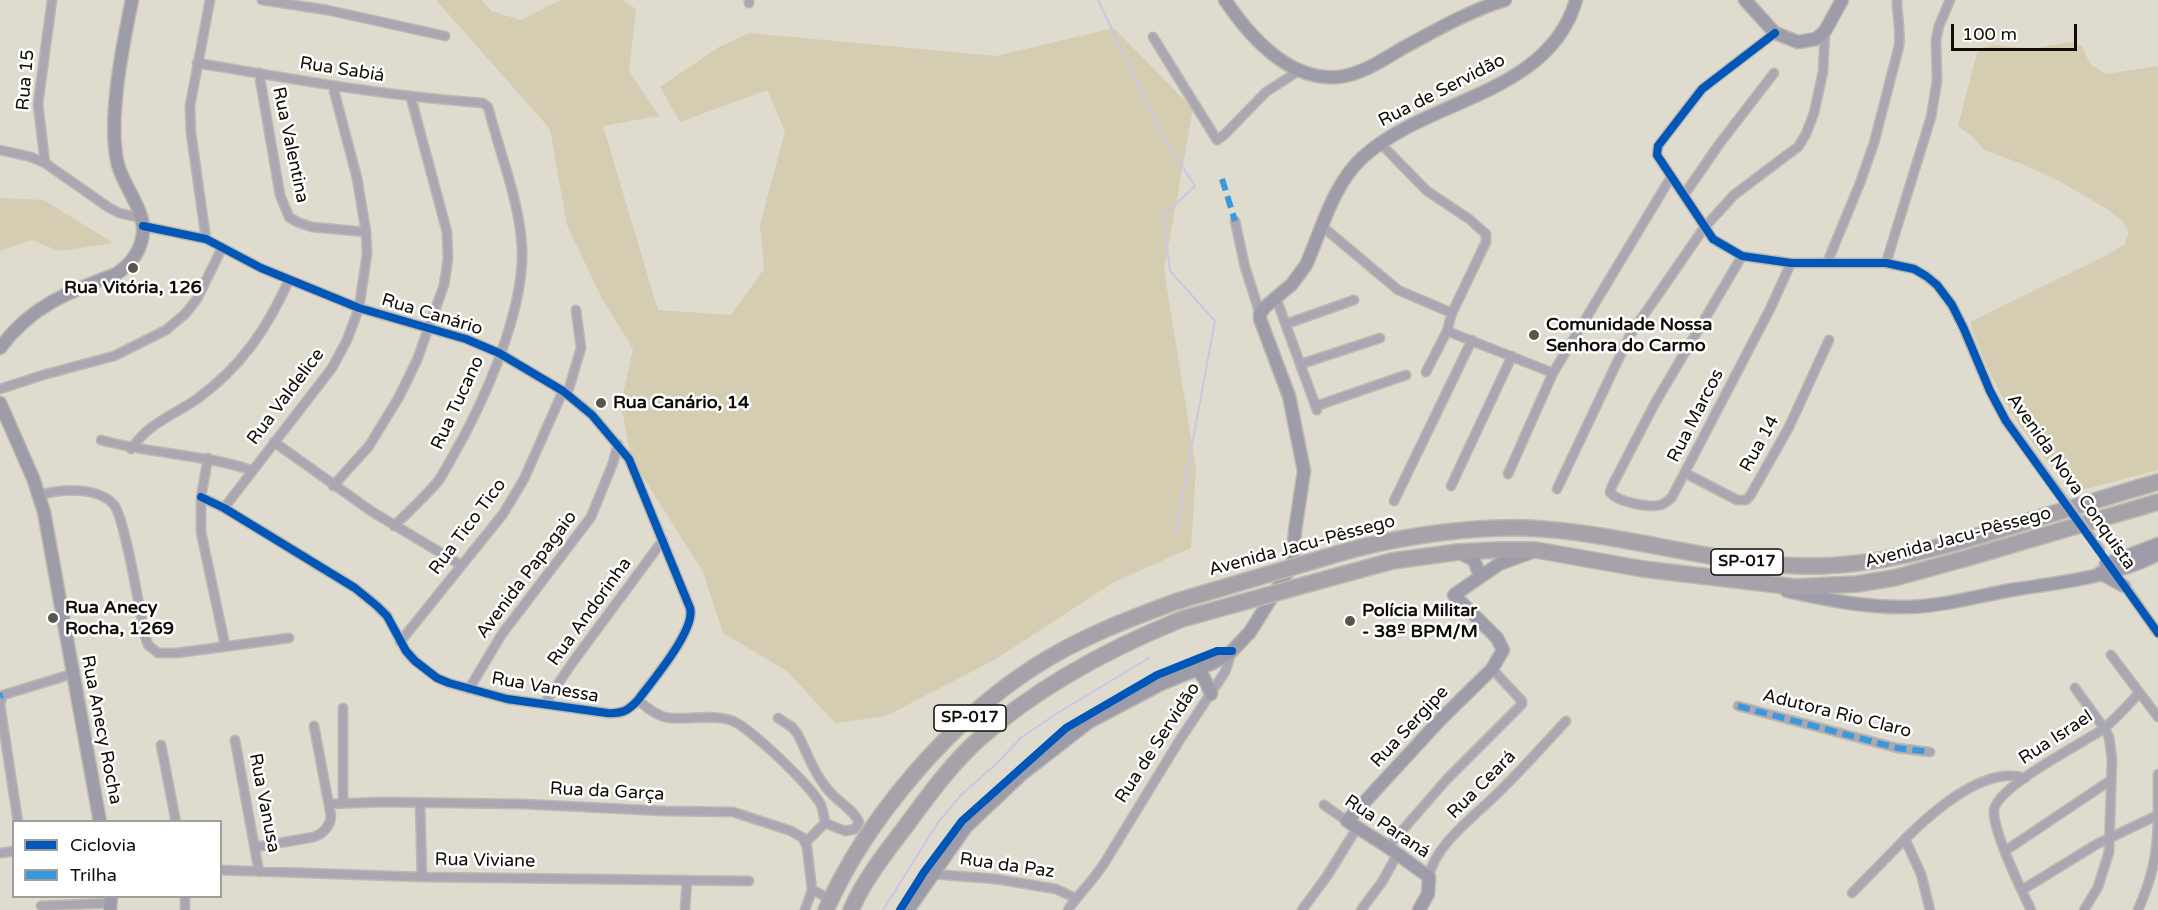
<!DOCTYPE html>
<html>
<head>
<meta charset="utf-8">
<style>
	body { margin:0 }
	#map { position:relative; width:2158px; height:910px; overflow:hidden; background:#dfdbce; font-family:"Varela Round",sans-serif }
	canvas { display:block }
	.legend { position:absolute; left:12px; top:820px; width:210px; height:78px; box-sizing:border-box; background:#fff; border:2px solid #9f9e9b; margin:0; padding:8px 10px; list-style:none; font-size:18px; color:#0f0d06 }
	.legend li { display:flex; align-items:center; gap:12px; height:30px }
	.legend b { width:30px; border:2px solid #9f9e9b }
	.scale { position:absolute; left:1951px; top:24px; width:126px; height:27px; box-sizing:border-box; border:3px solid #0f0d06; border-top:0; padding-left:8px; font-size:18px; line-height:21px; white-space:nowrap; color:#0f0d06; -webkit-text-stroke:4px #fff; paint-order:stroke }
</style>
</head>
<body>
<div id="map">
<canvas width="2158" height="910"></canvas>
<ul class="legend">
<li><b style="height:8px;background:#0057b8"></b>Ciclovia</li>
<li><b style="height:8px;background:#3a99dd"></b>Trilha</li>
</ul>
<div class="scale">100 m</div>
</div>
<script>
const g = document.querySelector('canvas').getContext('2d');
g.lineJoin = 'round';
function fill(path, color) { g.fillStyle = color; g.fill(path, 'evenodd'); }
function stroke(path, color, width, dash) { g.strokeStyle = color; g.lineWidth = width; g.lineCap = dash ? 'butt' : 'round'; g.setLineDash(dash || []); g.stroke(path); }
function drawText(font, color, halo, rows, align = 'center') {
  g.font = font + ' "Varela Round",sans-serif'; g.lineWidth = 5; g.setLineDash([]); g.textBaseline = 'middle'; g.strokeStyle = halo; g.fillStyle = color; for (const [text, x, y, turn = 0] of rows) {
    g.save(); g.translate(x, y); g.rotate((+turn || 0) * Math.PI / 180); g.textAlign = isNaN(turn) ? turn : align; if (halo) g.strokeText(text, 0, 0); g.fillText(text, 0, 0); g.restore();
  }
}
fill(new Path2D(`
	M436,0h46l9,11 30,9 39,-20h62l14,9 -7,62 30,45 -56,10 55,184 73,5 33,-46 -4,-44 25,-94 -18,-41 -87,32 -20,-35 59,-40 30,-14 247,23 118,-28 79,81 -29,161 32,199 -5,79 -77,34 -118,77 -110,57 -51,7 -48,-52 -64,-38 -20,-61 -72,-114 -10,-54 12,-55 -32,-52 -34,-72 -17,-96z
	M2072,42l10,4 8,18 16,10 52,-8v404l-76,20c-13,-4 -20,-14 -29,-23 -38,-42 -66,-91 -83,-145l139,-68 16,-10 4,-11 -6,-12 -19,-14 -45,-26 -39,-18 -36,-13 -10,-12 -16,-12 20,-77 16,-4 35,4z
	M0,198l44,2 69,43 -54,8 -27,-11 -32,11z`), '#d4cdb1');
stroke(new Path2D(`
	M1098,0l66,138 31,48 -32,30 7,55 45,50 -40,216
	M883,910l54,-86 24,-29 35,-31 26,-27 34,-23 93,-56`), '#cdc5e6', 2);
const street = new Path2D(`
	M262,0l65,10 118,26
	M749,3v-3
	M1775,33l-73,56 -44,57 -1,9 56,84 29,17 49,7h95l28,6 12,7 11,9 15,20 12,24 26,62 16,30 43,59
	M1153,37l64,103 7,-5 42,-43 34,-22
	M197,63c96,16 188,33 286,40l5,4c11,43 28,85 33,129 8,60 -29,147 -57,200 -8,14 -16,30 -25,44 -13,16 -30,31 -45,46
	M259,73l21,122 9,22 8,5 15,5 54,5
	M1380,143l47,48 42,28 17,15v8l-34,71 -5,18 106,42
	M0,150l31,7 14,6 63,44 11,6 22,5
	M45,163l-7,-59 14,-104
	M1684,195l36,-52 54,-70
	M1235,221l10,46 15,47
	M143,226l63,13 55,29 98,40 107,31 33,14 64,38 29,24 37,44 61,149c6,22 -38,73 -52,92 -10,11 -16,14 -31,13l-100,-14 -58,-16 -12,-5 -22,-17 -9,-10 -19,-35 -10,-10 -22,-18 -131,-80 -23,-11
	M1323,227l75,63 54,23
	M206,239l-15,-106 -1,-27 20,-106
	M1742,256l-87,147 -43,83 -2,6c7,10 39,16 50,13 5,-1 9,-5 12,-8l98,-188 21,-46
	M1827,263l33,-80 14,-40 25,-97c2,-16 -2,-30 -2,-46
	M1886,263l45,-146 6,-36 -1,-41 3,-14 11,-26
	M1276,298l41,112
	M1286,324l68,-24
	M1301,364l79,-26
	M1426,372l21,-41
	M0,389l43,-14 71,-19 52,-26 19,-16 12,-15 25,-51
	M567,395l14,-47 -5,-38
	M1316,406l90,-31
	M101,440c50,14 101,14 150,30
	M274,442l97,69 90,54
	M131,449c20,-28 40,-32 66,-50 44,-32 70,-70 92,-119
	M208,458l-7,39v35l24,113
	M1685,473l52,27h9l4,-4 39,-69 40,-87
	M1508,474l45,-101 118,-196
	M333,486l36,-40 30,-49 18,-37 27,-75 4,-26 -1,-27 -36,-134
	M1451,486l61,-130
	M1557,489l73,-154 74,-107 30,-33 53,-40 11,-8 8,-13 8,-21 9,-41 2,-41
	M39,495c21,-6 59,-9 75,10 11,13 26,108 31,131l3,9 10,8h19l112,-15
	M1394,501l78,-161
	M224,508l108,-140 15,-28 12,-32 8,-54 -1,-22 -9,-54 -24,-91
	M2122,582l36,51
	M400,642l103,-128 21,-35 39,-88
	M2111,655l47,62
	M2075,688l29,40 5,9 3,22 -3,93 -11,35 -14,23
	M469,689l33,-55 89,-117 22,-54 5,-19
	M638,700c9,8 20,17 32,18 20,2 40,-4 60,2 17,4 83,68 91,85 2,5 3,12 4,18l-19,19
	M544,704l31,-45 88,-119
	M1738,706l159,42 33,4
	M343,708v95
	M778,718l14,9 5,6c10,19 17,41 32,58 9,11 24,18 30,31l-4,7 -10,2 -20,-8
	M235,740l24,132
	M161,745l15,77
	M2158,774v40
	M420,803l2,74
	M329,804l53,-2 141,2 142,7 68,1 58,19 12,7 4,9 5,43 -7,20
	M1324,805l23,16
	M18,822l-18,-118 3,-9 69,-21
	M256,847l58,-10c10,-4 16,-11 17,-21l-17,-90
	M1388,847l59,-68 75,-75v-3l-30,-32
	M2005,851l106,-71
	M0,853l14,-2
	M220,870l202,7 327,4
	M932,874l64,5 60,10 19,9
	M1429,877c5,-33 51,-65 73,-88 22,-22 43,-45 64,-68
	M812,890l19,9
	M2022,890l75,-46 61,-29
	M1852,893l53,-54
	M41,906l70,-3
	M185,910v-14
	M685,910l2,-30
	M1068,910c11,-17 26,-30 37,-48l76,-124 44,-66 7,-21
	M1302,910l25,-34 30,-48
	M1361,910l21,-28 15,-27
	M1930,910l-9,-36 -16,-35c27,-27 80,-74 120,-61
	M2031,910c-10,-21 -38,-78 -37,-99 1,-24 88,-67 109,-82 13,-10 25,-24 36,-36
	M2138,910c14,-32 19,-54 20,-88`);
const secondary = new Path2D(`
	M1225,0c25,37 64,81 113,77 22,-2 45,-17 63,-28 34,-18 67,-38 104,-49
	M1745,0l30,33 23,9 18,-3 9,-8 17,-31
	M0,348c31,-42 68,-56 116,-74 14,-9 25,-23 27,-41 2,-23 -19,-46 -25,-68 -11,-44 5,-121 14,-165
	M0,403l33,75 11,34 56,310
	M1458,552l16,8 6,16
	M2106,564l52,-20
	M2100,573l24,13
	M1787,591c40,9 81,17 122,16 36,-1 72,-12 108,-18 43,-6 103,-14 141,-35
	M1196,669l8,9 7,16
	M110,910l1,-14
	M908,910l58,-83 56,-53 67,-52 72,-38 52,-21 19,-12 18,-19 32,-51 11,-18 2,-32 9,-60 -15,-75 -29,-77v-5l5,-7 27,-23 14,-19c16,-36 27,-81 57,-108 65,-59 186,-62 213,-157
	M1419,910l9,-16 1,-17 -41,-30 -41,-26 94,-102 51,-50 11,-19 -6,-12 -43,-43 45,-31 30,-11`);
const highway = new Path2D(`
	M1330,556c58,-18 136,-30 197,-28 92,4 181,35 274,38 73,2 145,-20 214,-41 47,-14 95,-29 143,-43
	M1308,584l84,-23 66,-9 39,-2h39l107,19 152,18 62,-3 37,-6 73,-20 191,-56
	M826,910c40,-91 124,-189 208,-243 45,-29 94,-48 144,-66
	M851,910c13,-30 35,-58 55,-84 22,-30 45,-62 73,-87 59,-53 129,-90 203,-120`);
stroke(street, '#bcb9b0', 11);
stroke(secondary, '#bcb9b0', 15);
stroke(highway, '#bcb9b0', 18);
stroke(street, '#aaa7b2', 8);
stroke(secondary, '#9f9ca9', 12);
stroke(highway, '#a7a2aa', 15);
const streetBridge = new Path2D(`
	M2049,480l52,71`);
const highwayBridge = new Path2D(`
	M1178,601l152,-45
	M1182,619l126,-35`);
stroke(streetBridge, '#bcb9b0', 11, []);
stroke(highwayBridge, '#bcb9b0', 18, []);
stroke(streetBridge, '#aaa7b2', 8);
stroke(highwayBridge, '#a7a2aa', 15);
stroke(new Path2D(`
	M1222,179l13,42
	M0,696l3,-1
	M1738,706l159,42 33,4`), '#3a99dd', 6, [12, 6]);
stroke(new Path2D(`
	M1775,33l-73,56 -44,57 -1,9 56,84 29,17 49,7h95l28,6 12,7 11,9 15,20 12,24 26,62 16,30 152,212
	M143,226l63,13 55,29 98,40 107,31 33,14 64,38 29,24 37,44 61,149c6,22 -38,73 -52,92 -10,11 -16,14 -31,13l-100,-14 -58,-16 -12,-5 -22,-17 -9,-10 -19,-35 -10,-10 -22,-18 -131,-80 -23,-11
	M900,910l24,-38 38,-51 104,-93 91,-53 60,-24h15`), '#0057b8', 8);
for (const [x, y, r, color] of [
	[133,268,6,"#58554c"],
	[1534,335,6,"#58554c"],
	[601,403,6,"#58554c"],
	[53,618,6,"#58554c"],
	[1350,621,6,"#58554c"]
]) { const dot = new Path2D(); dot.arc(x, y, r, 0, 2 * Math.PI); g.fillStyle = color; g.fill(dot); stroke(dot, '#fff', 2); }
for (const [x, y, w] of [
	[1747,562,72],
	[970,718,72]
]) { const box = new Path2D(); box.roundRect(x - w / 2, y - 13, w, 26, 4.5); g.fillStyle = '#fff'; g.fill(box); stroke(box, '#0f0d06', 1.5); }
drawText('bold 16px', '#0f0d06', null, [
	["SP-017",1747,562],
	["SP-017",970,718]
]);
drawText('18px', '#0f0d06', '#fff', [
	["Rua Sabiá",342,70,9],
	["Rua 15",26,80,-85],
	["Rua de Servidão",1442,91,-27],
	["Rua Valentina",290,145,78],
	["Rua Canário",432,315,17],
	["Rua Valdelice",286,397,-53],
	["Rua Tucano",458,403,-65],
	["Rua Marcos",1696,416,-63],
	["Rua 14",1760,444,-61],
	["Avenida Nova Conquista",2071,482,55],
	["Rua Tico Tico",468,527,-53],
	["Avenida Jacu-Pêssego",1958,538,-15],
	["Avenida Jacu-Pêssego",1302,546,-15],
	["Avenida Papagaio",527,575,-53],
	["Rua Andorinha",590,612,-54],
	["Rua Vanessa",545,688,10],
	["Adutora Rio Claro",1837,714,14],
	["Rua Sergipe",1410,727,-47],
	["Rua Anecy Rocha",101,730,79],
	["Rua Israel",2056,738,-33],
	["Rua de Servidão",1158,743,-57],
	["Rua Ceará",1482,785,-45],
	["Rua da Garça",607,792,3],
	["Rua Vanusa",264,803,79],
	["Rua Paraná",1387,827,34],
	["Rua Viviane",485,861,1],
	["Rua da Paz",1007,866,8]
]);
drawText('bold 18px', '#0f0d06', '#fff', [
	["Rua Vitória, 126",133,288,"center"],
	["Comunidade Nossa",1546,325],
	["Senhora do Carmo",1546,346],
	["Rua Canário, 14",613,403],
	["Rua Anecy",65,608],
	["Rocha, 1269",65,629],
	["Polícia Militar",1362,611],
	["- 38º BPM/M",1362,632]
], 'left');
</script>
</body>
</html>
